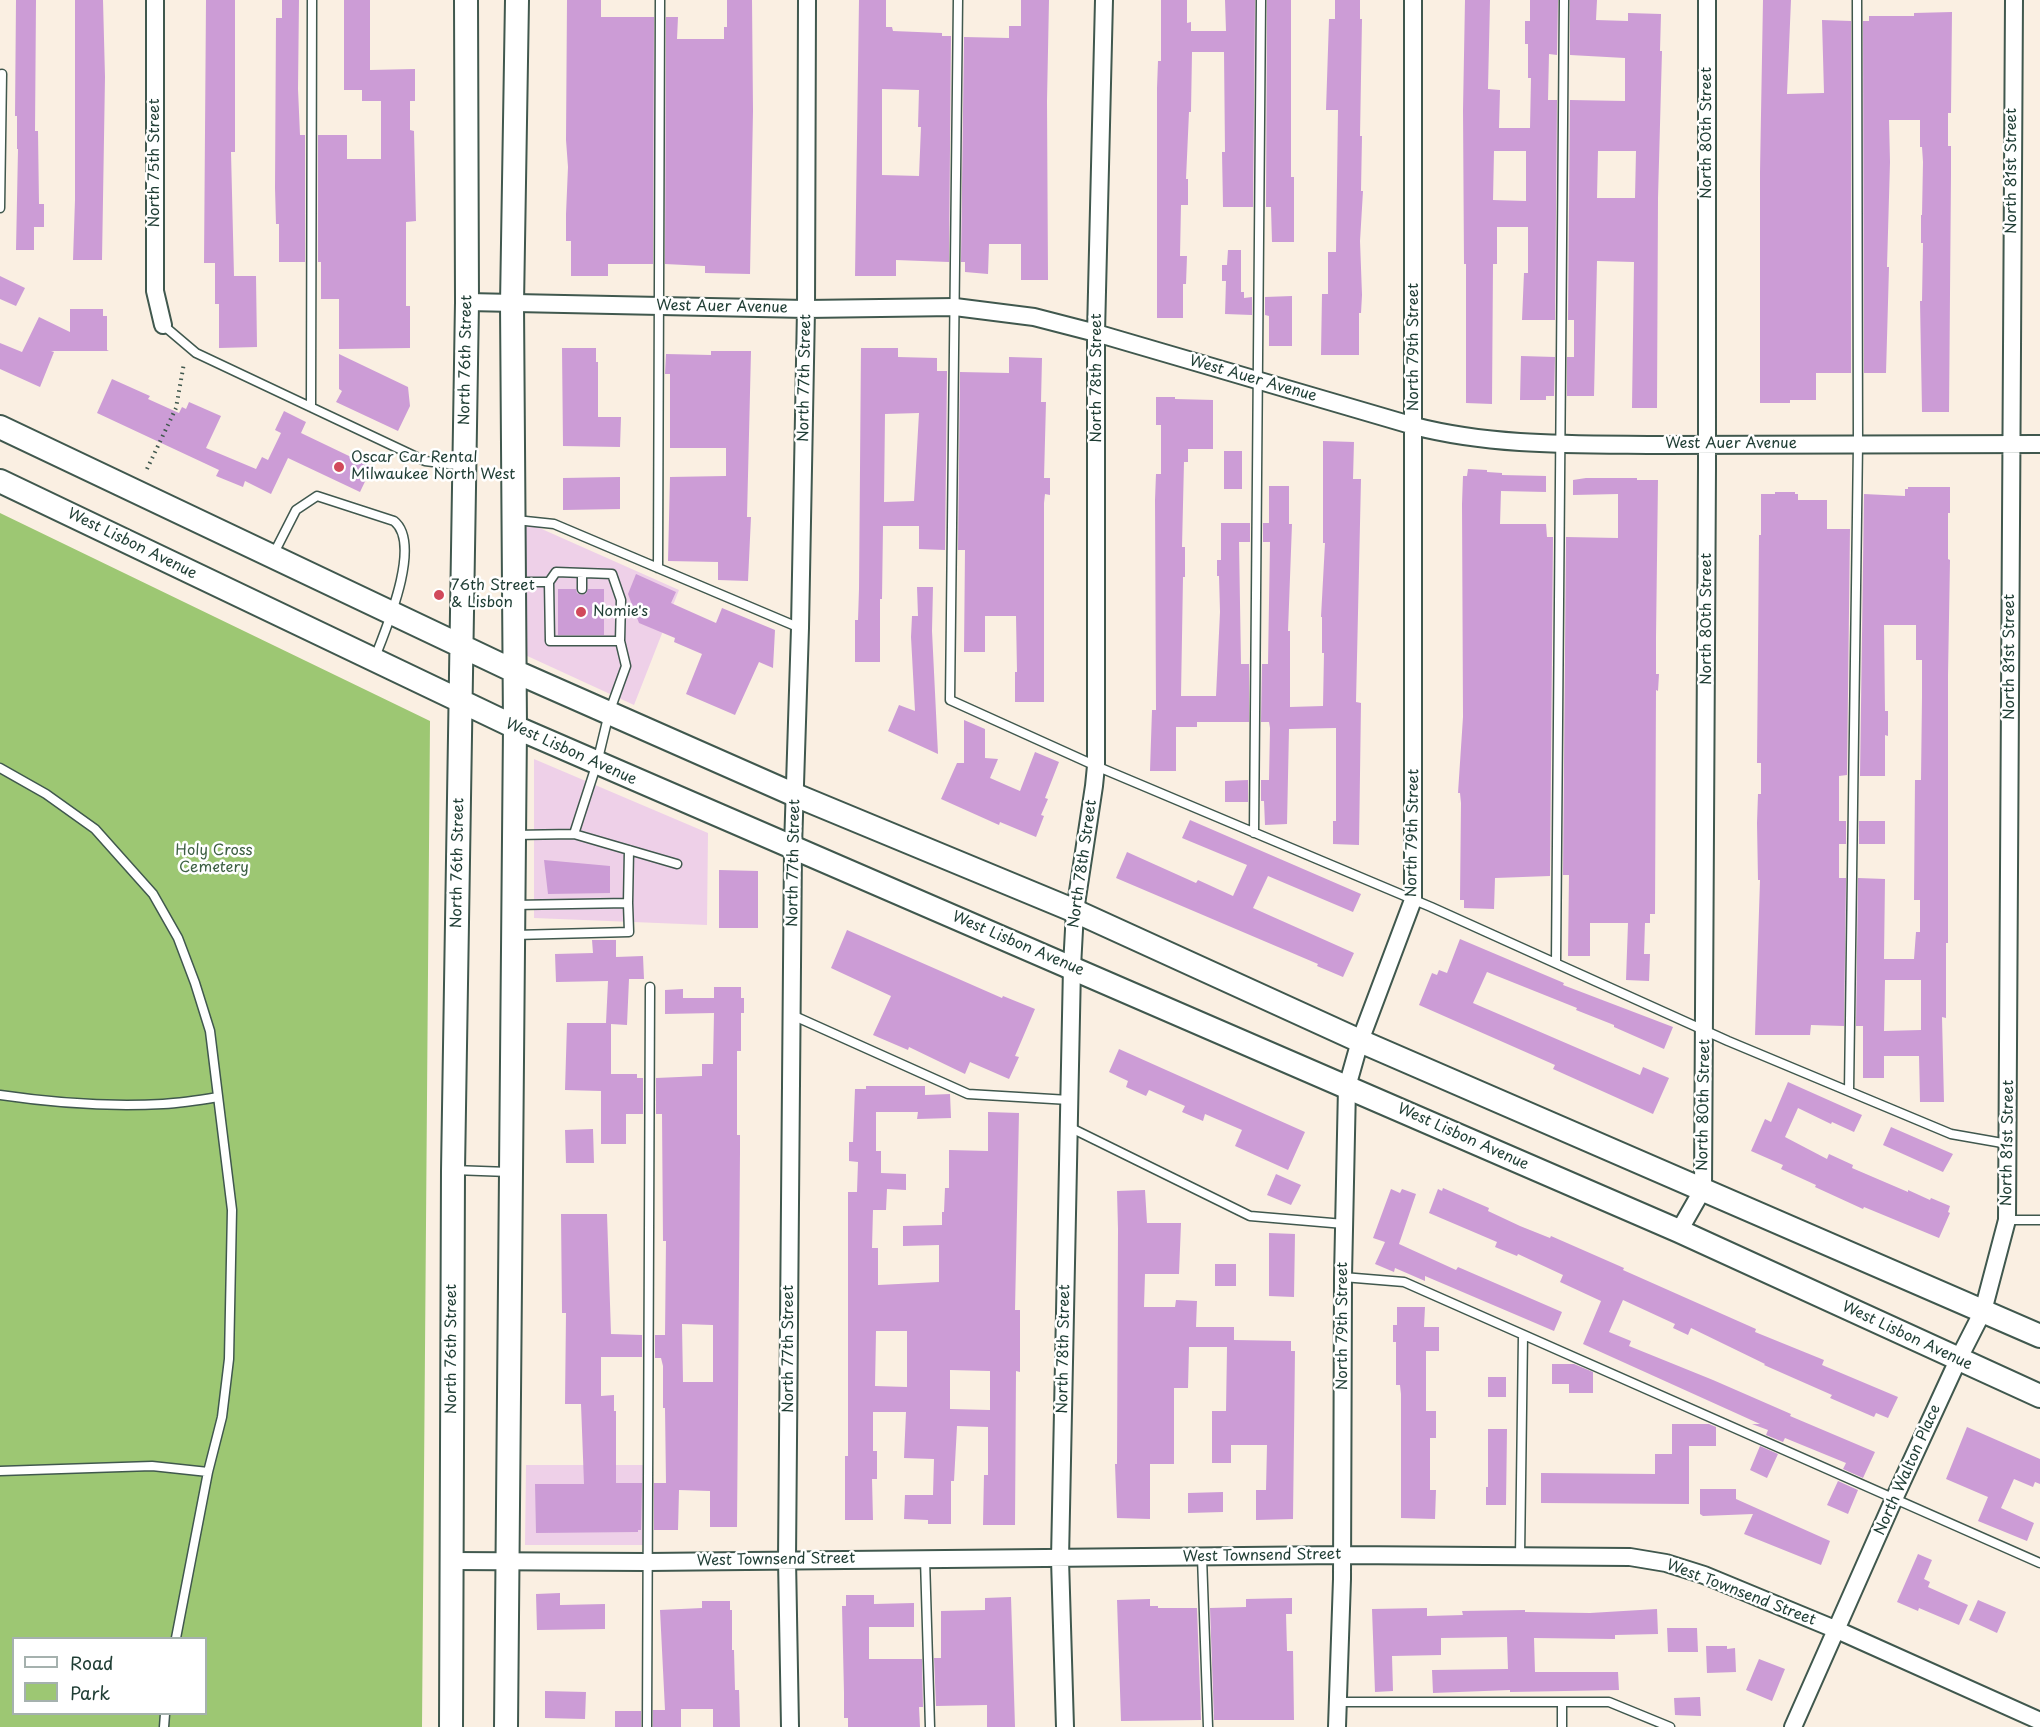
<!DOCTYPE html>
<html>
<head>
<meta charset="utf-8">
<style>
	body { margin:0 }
	#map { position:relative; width:2040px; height:1727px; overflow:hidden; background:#faefe2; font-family:"Playpen Sans",sans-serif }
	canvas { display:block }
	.legend { position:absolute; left:12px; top:1637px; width:195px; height:78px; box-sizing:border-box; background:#fff; border:2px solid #a5b1ae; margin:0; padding:8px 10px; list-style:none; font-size:18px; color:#1f3d34 }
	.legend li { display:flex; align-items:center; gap:12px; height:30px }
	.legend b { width:30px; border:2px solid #a5b1ae }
</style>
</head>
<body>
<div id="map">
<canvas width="2040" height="1727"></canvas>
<ul class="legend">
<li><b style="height:8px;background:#fff"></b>Road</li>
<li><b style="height:16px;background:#9dc773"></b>Park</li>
</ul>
</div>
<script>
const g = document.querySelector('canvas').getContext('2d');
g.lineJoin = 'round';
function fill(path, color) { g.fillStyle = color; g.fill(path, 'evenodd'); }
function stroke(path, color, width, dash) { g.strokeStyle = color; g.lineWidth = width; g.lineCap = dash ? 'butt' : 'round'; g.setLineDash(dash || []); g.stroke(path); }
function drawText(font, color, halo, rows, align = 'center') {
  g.font = font + ' "Playpen Sans",sans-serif'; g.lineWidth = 5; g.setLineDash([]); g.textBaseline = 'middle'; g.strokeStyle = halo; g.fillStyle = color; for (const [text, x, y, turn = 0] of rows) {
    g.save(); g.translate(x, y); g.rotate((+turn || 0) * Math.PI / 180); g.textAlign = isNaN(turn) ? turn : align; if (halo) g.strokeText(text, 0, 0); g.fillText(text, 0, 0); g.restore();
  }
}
fill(new Path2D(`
	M526,522l153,68 -45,115 -111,-51z
	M534,759l174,74 -1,92 -173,-7z
	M526,1465h119l-1,80h-119z`), '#eed0e8');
fill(new Path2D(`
	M0,513l430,208 -8,1006h-422zM14,1638h192v76h-192z`), '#9dc773');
fill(new Path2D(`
	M16,0h20l-1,131h3l1,73h5v23h-10v23h-18l2,-101h-1v-33h-2z
	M75,0h28l2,77 -3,183h-29l2,-60z
	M206,0h29v152h-4l3,124h22l1,71 -38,1v-44h-4v-41h-11z
	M282,0h17l-1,89 2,46h5v127h-26v-38h-3l-1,-36 1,-170h6z
	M344,0h26v70l45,-1v32h-5v29l4,1 2,90 -10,1v84h4v42l-71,1v-50h-18v-37h-3v-127h29v24h34v-58h-19v-11h-18z
	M567,0h34v17h53l-1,247h-45v12h-37v-35h-5v-27l2,-47 -2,-27z
	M727,0h25l1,111 -3,163 -45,-1v-7l-40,-2 1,-247h12l-1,22h47v-12h3z
	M859,0h27v27h6l1,4 49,2v3h9l-2,226 -53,-2v16h-41zM882,89l37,1 -1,37h3l-2,49 -37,-1z
	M1021,0h28l-2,101 1,179h-27v-36h-32l-1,30 -23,-2v-10h-4l3,-225 45,1v-12h12z
	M1161,0h26v23l4,-1v9h35l-1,-31h30l-2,207h-30l-1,-55h3l-1,-100h-32l-1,60h-2l-3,67h2v26h-7l-1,51h7l-1,28h-3v34h-26v-230l1,-27h3z
	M1267,0h24v177h3v65h-22l-1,-35h-5z
	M1335,0h25v19h2l-2,117h2l-1,55h2l-3,50 2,54 -1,18h-2v42h-38l1,-61h6v-42h8l2,-142h-12l3,-91h6z
	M1465,0h25l-2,89 12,1 -1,38h31l1,-50h-3v-34h-3v-23h5v-21h28l-1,55 -8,-1 -1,46h9l-2,220h-33l2,-47h4v-46h-31v37h-4l-1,140 -26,-1v-139h-2l-1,-154zM1494,151h32v50l-33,-1z
	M1570,0h27l-1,20 32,1v-8l33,1 -1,37h2l-4,147 -1,210h-25l2,-146 -37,-1 -3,135h-27v-39h7v-37h-6l2,-220 55,1v-43l-55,-3zM1598,151h38l-1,47h-38z
	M1763,0h28l-4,94 37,-1 -2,-73 29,1v352h-35v27h-26v3h-30v-231z
	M1952,12l-1,101h-3v33h3v29l-2,237h-27l-2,-111h2l1,-58h-2v-28h1l1,-53 -1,-15h-2v-27h-31l1,42 -3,105h2l-3,106h-22l-1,-352h6v-5h45v-3z
	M1228,250h13v42h3v6l8,-1v18l-27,-1 1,-33h-4v-16h5z
	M0,276l25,12 -9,18 -16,-7z
	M1292,296v50h-23v-30l-4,-1v-18z
	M70,309h33v7h4v34l2,1h-58l3,1 -14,35 -40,-18v-26l22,9 17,-35 31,15z
	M562,348h34v14h2v55h23l-1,30 -57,-1z
	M861,348h37v9l39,1v13h10l-2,179 -26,-1v-23h-36l-1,73h-2v63h-25v-42h3l1,-31zM919,413l-5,88 -30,1 1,-88z
	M711,351h40l-4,166h4l-3,64 -30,-1v-18l-50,-1 2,-84 56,-1v-28h-56v-74h-5l1,-20 45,1z
	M339,354l69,33 2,19 -12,25 -62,-29 6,-11 -3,-2z
	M1521,356l34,1 -1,39h-8v4h-26z
	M1009,357l33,1 -1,44h5l-2,76h6v17l-5,-1 -1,9v199h-29v-30h2l-1,-56h-31v36h-21l1,-102h-7l2,-178 49,1z
	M112,379l38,17 -2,3 31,14 3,-6 4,2 3,-7 32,14 -15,32 50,21 6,-12 6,3 13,-27 -6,-3 9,-19 22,11 -5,11 71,34 -12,25 -72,-34 -17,36 -26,-13 -2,6 -27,-11 3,-6 -122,-57z
	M1156,397h19v2l38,1v49h-25v13h-4l-2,85h3v30h-2l-2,119h35l4,-84 -1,-36h-2v-16h4v-37h29v19h-11l2,122h8v58h-52v5h-21v44h-26l2,-61h4l-1,-210 1,-26h5v-49h-5z
	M1323,441l31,1 -1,37h8l-5,223 5,1 -2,142 -26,-1v-23h3v-93l-47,1 -2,95 -22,1 -1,-24h-3v-21h8l1,-52 -1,-6h-8l1,-58h6l2,-122h-7v-19h6v-37h20v38h3l-4,107h2v76l33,-1 1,-53h-2v-36h-1l4,-74h-2z
	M1224,451h18v38h-18z
	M1468,469l19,1v2l15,1v2l44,1v16l-45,-1 -1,33h46l1,13h6l-3,339 -55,2 -1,31 -30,-1v-8h-4l1,-97 -1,-10h-2l5,-76 -1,-213 1,-28h4z
	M620,477v32l-57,1v-32z
	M1586,478h51v2h21l-2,157v37h3l-1,17 -2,-1 -1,224h-5v9h-5l-1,31h6l-1,27 -23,-1 2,-57h-38v33h-22l1,-81h-6l3,-338 52,1v-44l-45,1v-15z
	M1908,487h42v26h-2v46l2,1 -2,115v268h-2v75l-4,-1 2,85h-24l-1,-46h-35v22h-21v-52h-7l2,-148 27,1 -1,80h30l2,-27h4v-32h-6l1,-120h6l1,-83v-37h-6v-35h-32l1,86h3v25l-3,-1v41h-25l4,-282 41,2v-7h3zM1885,980h36v50l-37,1z
	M1775,492h20v2h3v6h29v29h23l-3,246 -8,1v45h7v23h-7v34h7l-2,148 -33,-1 -1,10h-55l5,-155h-2l-1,-57 1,-29h3v-31h-4l2,-228h2v-41h14z
	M636,574l40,18 -5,11 45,20 6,-15 53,22 -2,38 -14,-6 -24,53 -49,-21 16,-40 -28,-12 1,-4 -36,-15 -11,-29z
	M917,587h16l-1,44 6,123 -50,-23 11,-26 16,6 -4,-74 1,-21h6z
	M558,589h18l1,4 4,2 5,-1 2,-5h16v46h-46z
	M964,720l21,9v29l13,1 -8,19 30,13 15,-39 24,10 -14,36 3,1 -7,16 3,1 -8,21 -36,-15 -1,3 -58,-26 16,-36h7z
	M1248,780v22h-23v-21z
	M1190,820l171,74 -8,18 -85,-36 -15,32 101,45 -11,24 -26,-11 1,-2 -202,-86 11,-26 69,31 2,-3 35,16 14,-31 -65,-27z
	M1859,821h26v23h-26z
	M544,860l66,6v27l-62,1z
	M719,870l39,1v57h-39z
	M847,930l155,68 1,-2 32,13 -20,47 4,1 -10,22 -39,-17 -5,12 -56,-27 -1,3 -35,-15 18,-39 -60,-28z
	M1460,939l104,44 -1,2 110,42 -9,22 -50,-22v-2l-38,-15 1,-2 -90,-36 -14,31 167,72 3,-8 26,11 -16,36 -100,-45 2,-4 -136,-60 13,-32 5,2 2,-5 8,3z
	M592,940h24v17l27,-1 1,23h-15l-2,46 -16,-1v50h26v4h6v36h-17v30h-25v-53l-36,-1 2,-67h39l2,-42 -52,1 -1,-28 38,-1z
	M714,987h27v11h3v15h-3v38h-4v84h3v17l-3,375h-27v-36l-31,-1 -1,40h-24v-47h12l-1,-75h-2v-42l-2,-8h-6v-23h10l1,-94h-3l-1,-127h-6v-36l46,-2v-12h11l1,-51 -49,1v-24l18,-1v9h31zM682,1324l31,1v57h-30z
	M1119,1049l186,83 -17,38 -53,-24 7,-16 -37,-16 -2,7 -21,-9 3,-6 -36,-16 -3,6 -20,-9 2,-6 -19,-9z
	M1788,1082l74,33 -8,17 -22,-10 -1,2 -33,-16 -13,29 42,22 2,-5 24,11 -1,3 56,24v-2l22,10 1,-2 19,8 -2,6 2,1 -11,25 -75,-31 -1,2 -48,-22 1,-2 -35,-16 2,-4 -32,-14 14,-32 6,3z
	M866,1086h59v9l25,-1 1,24 -34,1 1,-7h-42v39h5v22l25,1v16l-19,-1 -1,21h-13l-1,38h6v37l61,-3v-37l-36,1v-20l39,-1v-13h2l1,-24h4v-38l39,1v-39l31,1 -4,197h5v62l-4,-1 -1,154h-32l1,-50h4v-48l-31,-1 -3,55h-3v43h-23v-4l-24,-1 1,-24h28l1,-36 -30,-1 2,-46h-33v39h4v28h-5l1,41h-28v-64h3v-264h9l1,-30 -9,-1v-19h4l2,-53h11zM876,1331h31v56l-32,-1zM950,1370l40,1v39l-40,-1z
	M1891,1127l62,27 -10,18 -60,-27z
	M593,1129l1,34h-28l-1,-33z
	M1276,1174l25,11 -10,20 -24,-10z
	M1443,1188l46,20 -1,3 32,15 30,12 1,-2 73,32 -1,2 133,59 -1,3 69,28 -2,5 76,32 -10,21 -12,-5 -2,4 -44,-19 2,-3 -68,-30 1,-1 -74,-36 -3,7 -15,-7 2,-4 -52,-24 -14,32 22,9 -2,5 84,34 78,34 -1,2 85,36 -12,26 -20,-9 3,-6 -61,-25 -2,4 -17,-7 2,-5 -16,-6h8l-177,-80 18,-43 -41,-19 3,-7 -45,-21 -1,2 -22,-9 2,-5 -68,-29 9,-24 4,2z
	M1391,1189l9,4 2,-4 14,5 -17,50 57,26 2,-3 104,45 -8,19 -129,-55v5l-30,-13 -1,4 -19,-8 10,-22 -12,-4z
	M1145,1190l2,33h34l-2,51h-34l-1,33h31l1,-7 21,1 -1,26h38v13l57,1v10h4l-2,168 -37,1v-30h10l1,-45h-36v18h-19v-52h14l1,-64h-38l-1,41h-14v76h-24v55l-33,-1 -2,-54h2l1,-235 -1,-38z
	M561,1214h46l4,120 31,1v22h-41v39l13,-1v16h2v72h26l-1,47h-3v2l-102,1 -1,-49h49l-3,-80h-16l1,-91h-4z
	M1269,1233l26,1 -1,63 -25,-1z
	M1215,1264h21v22h-21z
	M1397,1307h28l-1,20h15v24h-13v60h10v27h-6v52h6l-1,29 -34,-1v-124l-1,-9h-4v-43h-3v-17h4z
	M1552,1364h22l19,8v21h-24v-9h-17z
	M1488,1377h18v20h-18z
	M1672,1424h37l7,3v19h-27v58l-148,-1v-30l114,1v-20h17z
	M1967,1427l73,32v25l-5,-2 -2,5 -19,-8 -13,29 33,15 -7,18 -49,-20 10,-24 -42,-18z
	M1488,1429h19l-1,76h-20v-18h2z
	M1760,1446l18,8 -11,24 -17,-8z
	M1838,1481l20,9 -10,24 -21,-9z
	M1700,1489h36v10l94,42 -9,24 -77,-31 9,-20 -50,2 -3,-2z
	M1223,1492v20l-35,1v-20z
	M1918,1554l14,6 -8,19 6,3 -2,5 40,18 -9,20 -40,-17 -1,3 -21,-9z
	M560,1593v12l45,-1v25l-68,1 -1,-36z
	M846,1595h28v9l40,-1v24h-45v32h53l1,48h-4l1,20h-72v-9h-4v-25l-2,-87h4z
	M1011,1597l4,130h-28v-22l-51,1 -2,-48h7v-47l44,-1v-12z
	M1292,1598v16h-6l1,37h6l1,69h-80l-4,-112 36,-1v-8z
	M1150,1599v7h8v2h39l4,112 -80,1 -4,-121z
	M1978,1600l28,12 -9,21 -28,-13z
	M702,1601h28v9h2v40h2l1,40h4l1,37h-27v-18h-32v18h-28v-17h12l-5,-100 42,-2z
	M1427,1608v8l36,-1 -1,-4 63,-1v2l65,1 67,-4 1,25 -43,1v4l-81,-1 1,34h83l1,18 -109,2v-2l-77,3 -1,-23 76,-1 -1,-32 -66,1v17l-49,1 1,35 -18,1 -3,-83z
	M1667,1628h30l1,24h-30z
	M1706,1646h21v3l8,-1 1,24 -29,1z
	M1759,1659l26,10 -13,32 -26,-11z
	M545,1691l41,1 -1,27 -40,-1z
	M1700,1697l1,19 -26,-1 -1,-17z
	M615,1711h26v16h-26z`), '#cc9cd6');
const service = new Path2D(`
	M958,0l-8,700 146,66 335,141 297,134 223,93 57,10
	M0,208l2,-134
	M163,325l33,28 229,108 39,5
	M311,407l1,-407
	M516,520l38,4 246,104
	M273,555l23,-45 21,-14 77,25c29,23 -9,110 -20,139
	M658,568l2,-568
	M582,573v16
	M517,582h32
	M620,641h-70l-1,-59 7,-10 56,2 9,26 -1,41 6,25 -17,47 -12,50 -23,71 103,30
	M0,768l46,26 49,35 58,65 25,44 17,45 15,48 22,179 -3,149 -7,58 -14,55 -32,166
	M1254,833l7,-833
	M514,835l60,-1
	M514,905l114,-2 1,-53
	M515,935l114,-3 -1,-29
	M1556,963l8,-963
	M792,1015l176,79 101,6
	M1849,1091l9,-647 -1,-444
	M0,1095c54,8 108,12 163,9 18,-1 37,-4 55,-7
	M1069,1127l181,89 94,8
	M453,1170l56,2
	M2007,1220h33
	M1343,1277l61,5 636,281
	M0,1471l152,-5 56,6
	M1520,1556l3,-221
	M1202,1557l6,170
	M925,1559l5,168
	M1337,1702h272l61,25
	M164,1727l1,-13
	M647,1727l3,-740
	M1562,1727v-25`);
const minor = new Path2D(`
	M155,0v291l8,34
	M467,302l339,7 149,-2 79,10 62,16 318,93c81,21 166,18 249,19 126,0 251,-1 377,-1
	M1679,1231l24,-42 4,-721v-468
	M451,1561l196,1 695,-7 288,2 36,6 38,12 133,55 203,91
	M790,1727l-3,-168 6,-712 7,-219 6,-319 1,-309
	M1065,1727l-5,-168 12,-592 3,-56 19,-125 2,-20v-433l8,-333
	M1337,1727l5,-148 1,-302 4,-190 13,-46 53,-141v-900
	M1793,1727l101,-228 64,-139 25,-49 24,-91 7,-1220`);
const secondary = new Path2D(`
	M0,427l514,244 281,124 280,116 285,130 680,295
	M0,481l515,246 1164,504 361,165
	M451,1727l2,-557 14,-868 -1,-302
	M506,1727l9,-1000 -3,-423 5,-304`);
stroke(service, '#40584e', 11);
stroke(minor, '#40584e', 20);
stroke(secondary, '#40584e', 26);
stroke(new Path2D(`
	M147,469l29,-61 8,-45`), '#40584e', 4, [1.5, 4.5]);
stroke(service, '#fff', 8);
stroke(minor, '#fff', 16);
stroke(secondary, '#fff', 22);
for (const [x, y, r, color] of [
	[339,467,6,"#d1495b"],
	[439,595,6,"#d1495b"],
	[581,612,6,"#d1495b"]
]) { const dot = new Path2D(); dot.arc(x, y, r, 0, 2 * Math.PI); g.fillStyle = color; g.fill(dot); stroke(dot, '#fff', 2); }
drawText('15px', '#1f3d34', '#fff', [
	["North 80th Street",1707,133,-90],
	["North 75th Street",155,163,-90],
	["North 81st Street",2012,171,-90],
	["West Auer Avenue",722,307,1],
	["North 79th Street",1414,347,-90],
	["North 76th Street",466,360,-89],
	["North 77th Street",805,378,-89],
	["North 78th Street",1097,378,-90],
	["West Auer Avenue",1253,379,16],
	["West Auer Avenue",1731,444],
	["West Lisbon Avenue",132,544,26],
	["North 80th Street",1707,619,-90],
	["North 81st Street",2010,657,-90],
	["West Lisbon Avenue",571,752,24],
	["North 79th Street",1413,833,-89],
	["North 76th Street",458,863,-89],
	["North 77th Street",794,863,-89],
	["North 78th Street",1083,864,-82],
	["West Lisbon Avenue",1018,944,23],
	["North 80th Street",1704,1105,-89],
	["West Lisbon Avenue",1463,1137,24],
	["North 81st Street",2008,1143,-89],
	["North 79th Street",1343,1326,-90],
	["West Lisbon Avenue",1907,1336,25],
	["North 76th Street",452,1349,-90],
	["North 77th Street",789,1349,-90],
	["North 78th Street",1064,1349,-89],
	["North Walton Place",1908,1470,-66],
	["West Townsend Street",1262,1556,-1],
	["West Townsend Street",776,1560,-1],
	["West Townsend Street",1741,1593,21]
]);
drawText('15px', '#1f3d34', '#fff', [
	["Oscar Car Rental",351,458],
	["Milwaukee North West",351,475],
	["76th Street",451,586],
	["& Lisbon",451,603],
	["Nomie's",593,612]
], 'left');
drawText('15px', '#3e6044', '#fff', [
	["Holy Cross",214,851],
	["Cemetery",214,868]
]);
</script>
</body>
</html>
